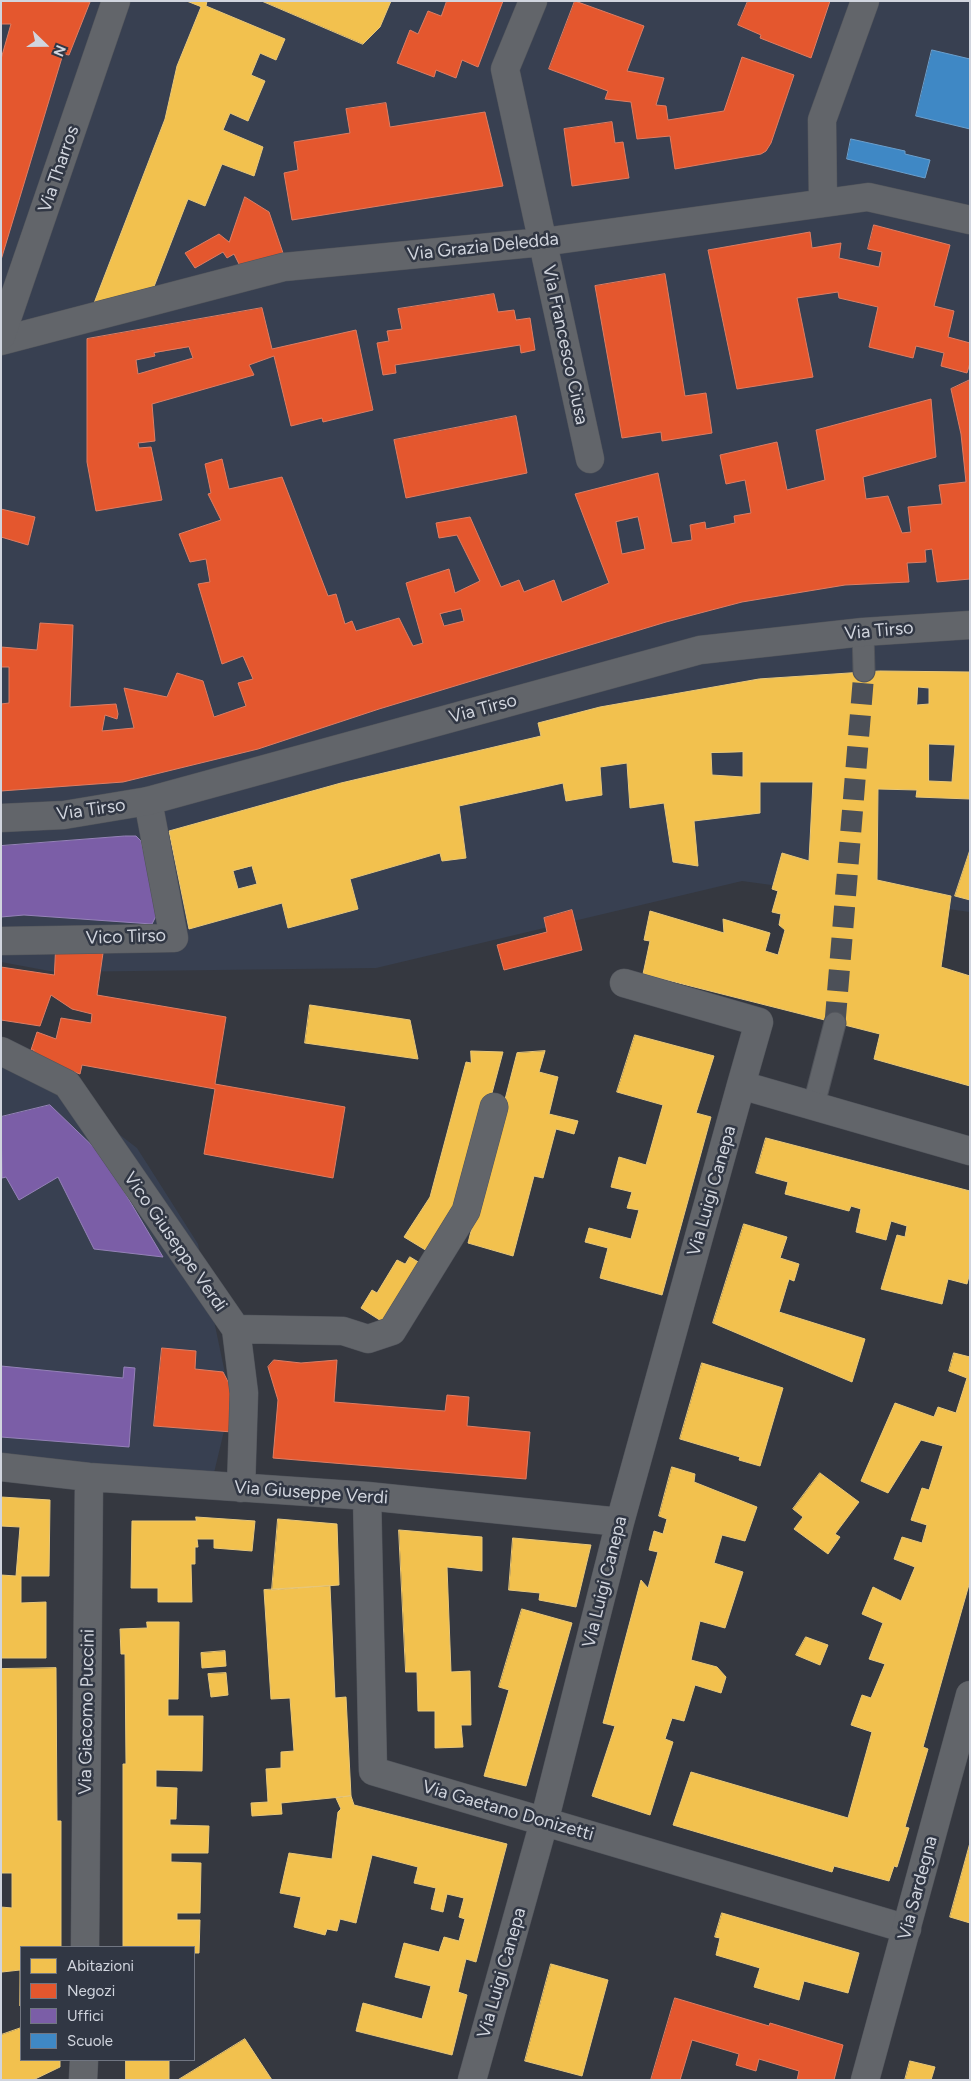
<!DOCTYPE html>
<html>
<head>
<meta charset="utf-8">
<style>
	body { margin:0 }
	#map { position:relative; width:971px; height:2081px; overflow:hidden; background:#353840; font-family:Figtree,sans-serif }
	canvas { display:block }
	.frame { position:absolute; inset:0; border:2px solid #d1d5de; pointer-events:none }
	.legend { position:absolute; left:20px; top:1946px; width:175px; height:115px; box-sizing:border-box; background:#313744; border:1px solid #717682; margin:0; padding:6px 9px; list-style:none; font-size:15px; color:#d1d5de }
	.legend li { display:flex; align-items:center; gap:10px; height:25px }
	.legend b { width:25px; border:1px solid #717682 }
	.north { position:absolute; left:20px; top:20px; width:50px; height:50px; -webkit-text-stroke:4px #313744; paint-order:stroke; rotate:112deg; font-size:14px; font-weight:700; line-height:20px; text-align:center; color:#d1d5de }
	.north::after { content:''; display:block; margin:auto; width:18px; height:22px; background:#d1d5de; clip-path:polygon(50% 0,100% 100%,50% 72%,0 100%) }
</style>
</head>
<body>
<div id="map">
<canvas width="971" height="2081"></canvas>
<div class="frame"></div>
<ul class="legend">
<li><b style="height:14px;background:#f2c14e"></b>Abitazioni</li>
<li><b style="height:14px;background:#e4572e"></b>Negozi</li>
<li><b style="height:14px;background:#7b5ea7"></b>Uffici</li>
<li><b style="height:14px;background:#3f88c5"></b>Scuole</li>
</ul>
<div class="north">N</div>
</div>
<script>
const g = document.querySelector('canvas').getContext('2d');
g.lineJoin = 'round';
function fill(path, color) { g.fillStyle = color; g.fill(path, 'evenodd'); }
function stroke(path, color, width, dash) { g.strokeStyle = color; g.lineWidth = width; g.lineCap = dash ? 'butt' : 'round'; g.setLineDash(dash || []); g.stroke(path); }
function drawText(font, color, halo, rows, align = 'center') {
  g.font = font + ' Figtree,sans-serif'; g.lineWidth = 5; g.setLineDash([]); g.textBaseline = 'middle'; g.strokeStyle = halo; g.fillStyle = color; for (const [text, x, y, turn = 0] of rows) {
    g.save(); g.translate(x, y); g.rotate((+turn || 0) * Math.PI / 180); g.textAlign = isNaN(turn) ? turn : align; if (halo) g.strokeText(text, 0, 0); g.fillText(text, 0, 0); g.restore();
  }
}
fill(new Path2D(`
	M1,1h969v911l-228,-31 -366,87 -321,4 -54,-10z
	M1,1060l55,26 81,62 61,96 33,158 -19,79 -211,-3z`), '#384051');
const homes = new Path2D(`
	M187,1h20l-1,5 79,33 -9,21 -16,-7 -9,22 14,6 -17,40 -18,-8 -7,17 40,17 -9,29 -32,-12 -17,42 -17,-7 -40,103 -57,9 74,-192 12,-53 24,-59z
	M262,1h129l-11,26 -17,17z
	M880,671l90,1v127l-54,-2 1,-7 -39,-1 -1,91 74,16 -10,71 29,9v110l-96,-27 6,-25 -237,-60 7,-33 -6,-1 6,-29 74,22 -1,-14 47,14 -5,18 13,4 7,-25 -6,-5 2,-11 -9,-2 6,-21 -6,-2 10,-36 27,8 4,-79h-53v31l-66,8 4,45 -25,-4 -9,-59 -34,5 -3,-45 -27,4 2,28 -36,6 -3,-18 -104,23 7,52 -24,3 -2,-8 -90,26 8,30 -70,19 -6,-25 -93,26 -20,-98 172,-48 200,-47 -3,-13 62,-16 159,-28zM918,687l11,1v16l-12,1zM929,744l26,1 -3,37 -23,-1zM743,752v25l-31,-2 -1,-22zM252,866l5,18 -19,5 -5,-18z
	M970,850v50l-15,-4z
	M310,1005l100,15 8,39 -113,-16z
	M635,1035l79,21 -18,57 15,4 -49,178 -62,-17 8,-30 -23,-6 4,-14 42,11 8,-29 -12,-2 5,-16 -21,-5 8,-30 27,8 17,-60 -46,-13z
	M471,1051l32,1 -42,157 -29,45 -28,-17 26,-40 36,-135 5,1z
	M545,1051l-6,21 19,5 -9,37 29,7 -4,13 -18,-5 -13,49 -9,-2 -21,80 -45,-13 49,-190z
	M766,1138l204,53v81l-3,12 -19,-5 -6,25 -61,-15 16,-54 8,2 2,-11 -16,-5 -5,19 -30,-8 5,-23 -10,-3 -2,5 -64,-17 3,-12 -32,-9z
	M744,1224l43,13 -7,21 19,6 -5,17 -5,-2 -10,33 86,27 -13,43 -139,-59z
	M410,1257l15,9 -36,60 -28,-18 11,-18 5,3 20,-33 8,4z
	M954,1353l16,4v224l-47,166 5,2 -23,78 4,1 -12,39 -3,-1 -5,15 -55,-15 -2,6 -159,-47 18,-53 157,46 24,-86 -21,-7 11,-30 9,3 14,-34 -16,-5 14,-36 -21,-9 11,-27 28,14 14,-34 -21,-8 8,-22 20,6 5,-18 -16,-5 11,-32 7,2 14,-44 -22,-6 -33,53 -27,-12 34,-78 39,14 4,-10 18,6 11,-35 -18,-7z
	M702,1363l81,25 -23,78 -21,-6 1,-3 -60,-18z
	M672,1467l23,7 -1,8 63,25 -12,34 -23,-6 -8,28 29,9 -18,56 -25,-7 -9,39 26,7 9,10 -5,16 -26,-8 -11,36 -12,-3 -7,21 8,3 -23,73 -58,-19 23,-70 -12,-3 38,-143 7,8 10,-36 -9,-2 5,-19 9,3 4,-15 -8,-3z
	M820,1473l39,29 -24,32 5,3 -12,17 -34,-25 9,-12 -10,-8z
	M1,1497l49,3 -1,76h-28v27l25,-1v56h-45v-83l15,1 4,-49 -19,-1z
	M196,1517l59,4 -3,30 -38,-3v-9h-17l1,8h-3v17h-4l1,38h-34v-14h-27l1,-67h64z
	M278,1519l59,5 2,61 -67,5z
	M399,1530l83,7v34l-35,-4 4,105 19,-1 1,54h-10l2,22 -28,1v-37h-17l-1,-39h-11z
	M513,1538l78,7 -15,62 -37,-7 1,-7 -31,-3z
	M330,1586l5,112 11,-1 5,99 -70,7 1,11 -30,2 -1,-13 17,-1 -2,-33 15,-1v-16l13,-1 -4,-53 -19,1 -7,-109z
	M522,1609l50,14 -46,163 -42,-10 25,-86 -10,-3z
	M147,1622h32l-1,77h-10v17h35l-1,55 -46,-1v17l21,1 -1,31h-6v6l39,1 -1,27h-37v9l30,1 -1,50h-23v7h23l-1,33h-5v-6h-71v-183h3l-1,-110h-4l-1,-25 27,-1z
	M806,1637l22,8 -8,20 -24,-10z
	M225,1651l1,15 -24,2 -1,-15z
	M56,1668l1,153h4v126h-40l-1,59v-36l-18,2 -1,-4v-61l11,1v-35h-11v-204z
	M226,1673l2,22 -17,2 -3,-23z
	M351,1796l3,9 153,39 -31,118 -10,-3 -8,33 9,3 -15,60 -96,-24 7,-28 59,16 9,-33 -36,-9 9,-34 35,9 5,-15 15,4 6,-22 -6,-2 5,-19 -17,-4 -4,18 -12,-3 5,-21 -22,-5 4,-16 -46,-12 -16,68 -16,-4 -3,12 -10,-2 -2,6 -31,-8 7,-30 -21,-4 9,-40 43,6 6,-47 3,-3 -5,-11z
	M970,1843v80l-20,-6z
	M722,1913l137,40 -11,40 -44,-12 -5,19 -45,-13 6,-19 -44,-13 4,-17 -5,-1z
	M551,1964l57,16 -26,96 -57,-15z
	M21,2028v32h39v7l-27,13h-32v-45z
	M245,2039l27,41h-94z
	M126,2060h43v20h-43z
	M910,2061l25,6 -4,13h-26z`);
fill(homes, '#f2c14e');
stroke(homes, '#e8c779', 1);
const shops = new Path2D(`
	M1,1l89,1 -21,53 -6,-1 -62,206v-201l10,-35h-10z
	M447,1h56l-25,66 -16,-7 -6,18 -20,-8 -2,7 -37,-14 13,-33 8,4 10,-23 13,5z
	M575,1l69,25 -17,45 37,7 -8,27 10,1 2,14 56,-9 18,-54 52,18 -23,68 -5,8 -5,3 -86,15 -5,-33 -33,3 -6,-37 -26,-3 3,-8 -59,-22z
	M748,1h82l-19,57 -51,-20 1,-3 -23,-10z
	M386,103l4,24 95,-15 18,74 -211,34 -8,-47 14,-3 -4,-28 56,-9 -4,-24z
	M612,122l3,21 8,-1 6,36 -57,8 -8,-57z
	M245,197l24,15 14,41 -42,15 -7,-14 -7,4 -4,-6 -28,16 -10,-15 34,-19 10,8z
	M874,225l76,20 -16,61 20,5 -6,26 22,6v20l-3,10 -26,-7 3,-13 -28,-7 -3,12 -44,-11 9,-40 -39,-9 -1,-6 -41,6 16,79 -76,12 -29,-139 102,-18 2,16 29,-5 -2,15 40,9 3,-15 -14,-3z
	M665,274l20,122 21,-3 6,40 -50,8 -1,-9 -39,6 -27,-152z
	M494,294l4,18 16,-2 2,10 14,-2 5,32 -14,3 -1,-8 -125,20 1,8 -13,2 -6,-32 12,-2 -2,-10 15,-2 -4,-20z
	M262,308l10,41 84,-19 17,80 -50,12 -1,-4 -31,8 -17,-70 -25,9 5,10 -102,29 3,37 -17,2 1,5 12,-1 11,53 -66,11 -9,-49v-123zM189,347l4,11 -55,16 -2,-14 19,-4 -1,-3z
	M970,380v199l-33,3 -5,-33 -7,1 1,12 -19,1 2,19 -64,3 -103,17 -76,20 -287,87 -121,40 -135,33 -122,9v-87l8,-1v-36h-8v-20l36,3 3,-27 33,2 -3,82 46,-3 2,10 -1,5 -12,-4 -3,16 32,-3 -10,-40 43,9 10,-24 26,8 11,36 32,-11 -8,-23 15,-4 -10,-23 -21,8 -24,-80 12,-2 -4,-23 -16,3 -11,-28 42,-14 -13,-26 3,-1 -6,-29 17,-5 7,30 53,-12 46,119 8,-2 9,30 7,-3 4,10 43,-13 14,28 10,-3 -17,-60 43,-14 6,24 25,-12 -23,-46 -18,3 -3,-15 34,-6 31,70 18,-7 5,12 30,-12 8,22 47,-19 -34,-89 83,-21 14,70 20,-3 -2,-15 15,-3 1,7 29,-6 -1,-7 17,-3 -6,-33 -19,4 -6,-29 57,-13 10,48 38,-10 -9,-50 115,-31 5,58 -73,20 3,22 22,-3 14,37 9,-1 -3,-25 34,-3 -3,-19 27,-3 -5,-48 -10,-45zM638,517l7,32 -23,5 -6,-32zM461,609l3,12 -20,5 -4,-12z
	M516,416l11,57 -121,25 -12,-58z
	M1,509l34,8 -7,28 -27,-8z
	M572,910l10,40 -78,20 -7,-25 50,-13 -3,-14z
	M56,949l47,4 -6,42 129,22 -11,67 130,23 -12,71 -129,-24 11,-65 -133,-24 -2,9 -48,-17 2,-7h-3l6,-18 19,7 5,-21 30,5 1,-9 -20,-5 -21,-14 -11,31 -39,-6v-53l53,8z
	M162,1348l34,3 -1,18 28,3 12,23 -3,37 -78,-6z
	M274,1360l27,3 36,-3 -3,42 111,9 2,-16 22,2 -2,29 63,6 -4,47 -253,-21 5,-58 -10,-33z
	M675,1998l94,28 1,-3 73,22 -9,35h-37l2,-9 -40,-12 -3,12 -20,-6 3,-11 -47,-14 -12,40h-29z`);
fill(shops, '#e4572e');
stroke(shops, '#de7d63', 1);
const offices = new Path2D(`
	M125,836h11l5,5 17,71 -6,12 -128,-9 -23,2v-71z
	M50,1105l53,51 60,101 -69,-8 -36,-72 -39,23 -13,-23 -4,1 -1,-61z
	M1,1366l122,12 1,-11 11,1 -6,79 -128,-10z`);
fill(offices, '#7b5ea7');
stroke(offices, '#9582b8', 1);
const schools = new Path2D(`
	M932,50l38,9v70l-54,-13z
	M851,139l54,12v3l25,6 -5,18 -78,-19z`);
fill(schools, '#3f88c5');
stroke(schools, '#6b9fcc', 1);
stroke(new Path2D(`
	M835,1023l29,-352`), '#4c5058', 21, [21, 11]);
const pedestrian = new Path2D(`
	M863,632l1,39
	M814,1104l21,-81`);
const minor = new Path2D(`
	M533,1l-28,68 85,390
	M823,203l-1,-83 43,-119
	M1,341l283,-74 259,-25 325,-45 102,23
	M1,941l173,-3 -26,-137
	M624,983l135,39 -18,63
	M1,1051l66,33 169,245 8,64 -3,95
	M236,1329l107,2 25,8 24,-8 74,-120 28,-104
	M1,1467l88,10 278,19 253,26
	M367,1496l6,275 534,158
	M85,1947l4,-470
	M83,2080l1,-20
	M472,2080l72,-258 76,-300 121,-437 229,66`);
const tertiary = new Path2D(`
	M1,336l115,-335
	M1,818l63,-3 84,-14 552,-151 163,-18 107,-7
	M865,2080l105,-385`);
stroke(pedestrian, '#51545b', 23);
stroke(minor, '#51545b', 29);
stroke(tertiary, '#51545b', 29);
stroke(pedestrian, '#62656a', 21);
stroke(minor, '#62656a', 28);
stroke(tertiary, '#62656a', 28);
drawText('18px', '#d1d5de', '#313744', [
	["Via Tharros",59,169,-71],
	["Via Grazia Deledda",483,247,-6],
	["Via Francesco Ciusa",565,345,78],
	["Via Tirso",879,631,-5],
	["Via Tirso",483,709,-15],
	["Via Tirso",91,810,-8],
	["Vico Tirso",126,937,-2],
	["Via Luigi Canepa",712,1191,-74],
	["Vico Giuseppe Verdi",175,1242,55],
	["Via Giuseppe Verdi",311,1493,4],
	["Via Luigi Canepa",605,1582,-76],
	["Via Giacomo Puccini",87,1712,-89],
	["Via Gaetano Donizetti",508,1811,16],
	["Via Sardegna",918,1888,-75],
	["Via Luigi Canepa",502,1973,-74]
]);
</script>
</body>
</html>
